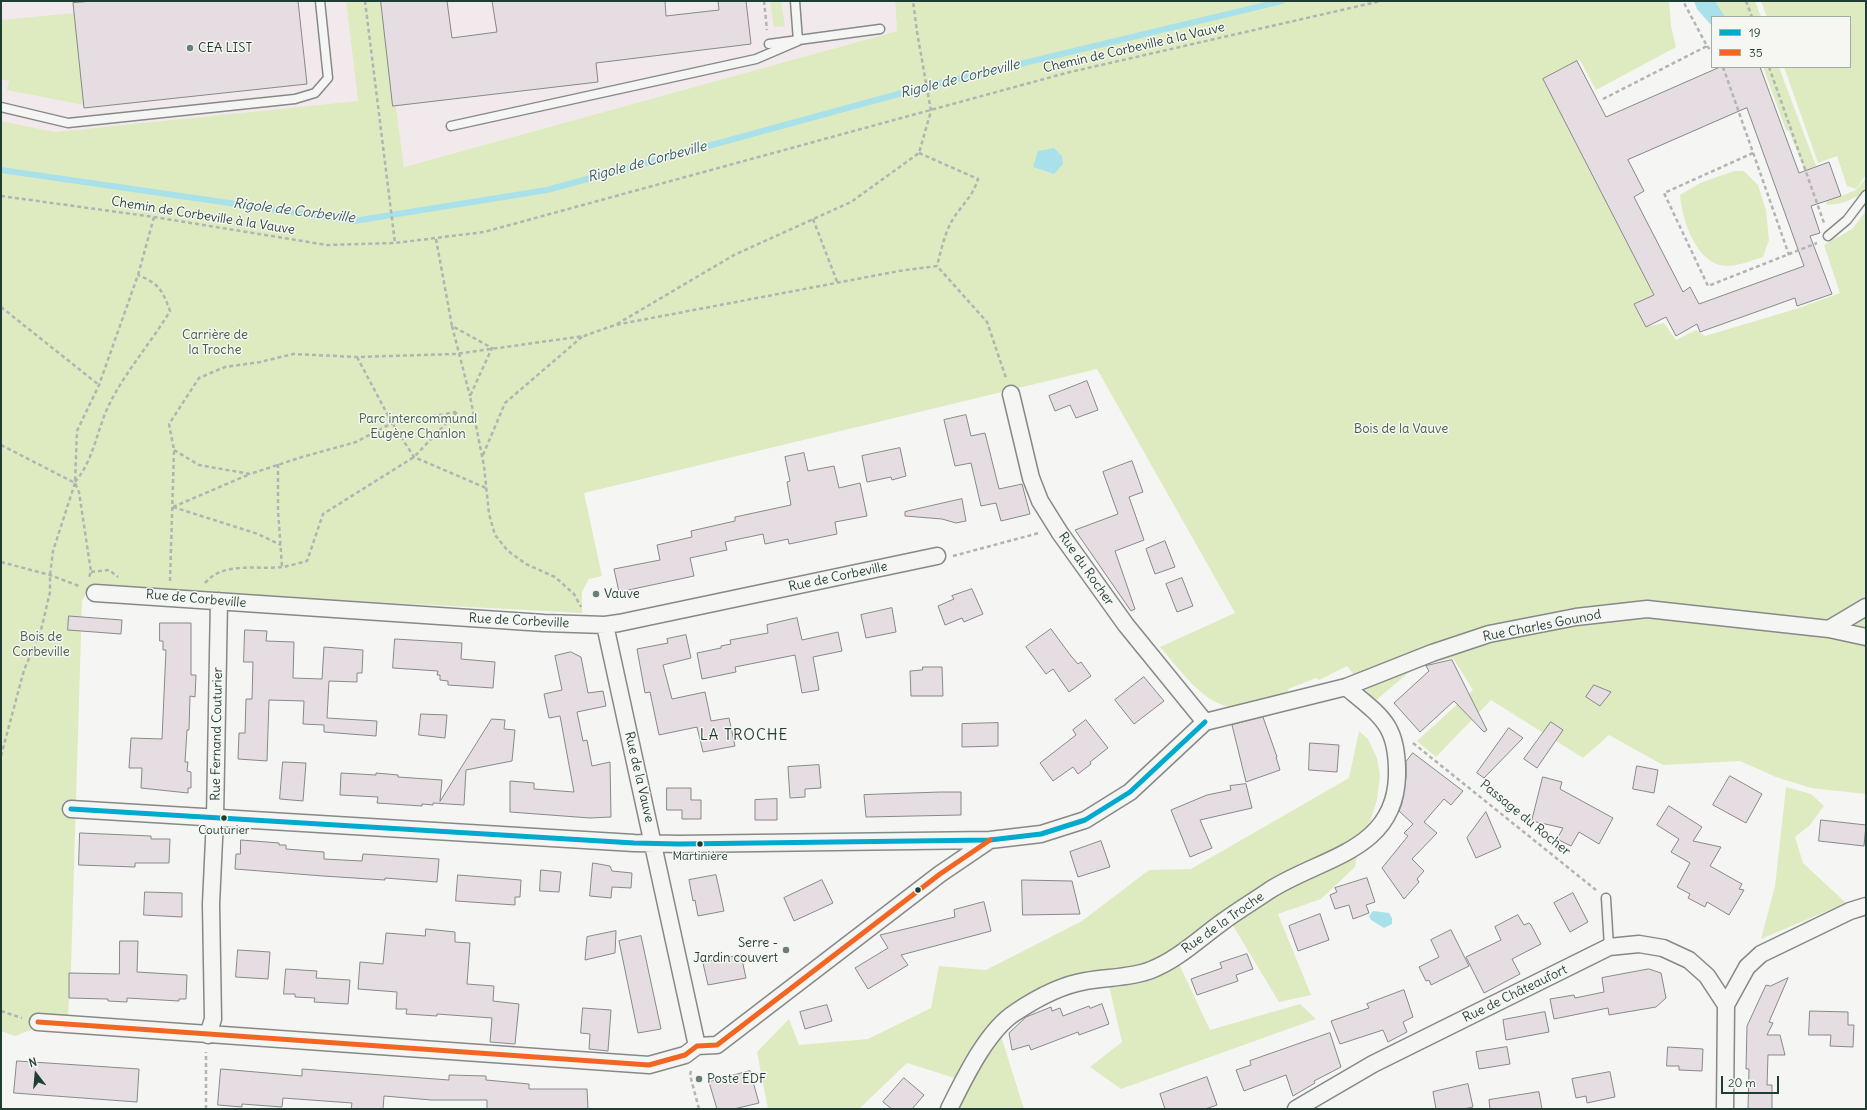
<!DOCTYPE html>
<html>
<head>
<meta charset="utf-8">
<style>
	body { margin:0 }
	#map { position:relative; width:1867px; height:1110px; overflow:hidden; background:#f5f5f3; font-family:Delius,sans-serif }
	canvas { display:block }
	.frame { position:absolute; inset:0; border:2px solid #1f3d34; pointer-events:none }
	.legend { position:absolute; left:1711px; top:16px; width:140px; height:52px; box-sizing:border-box; background:#f6f6f2; border:1px solid #a0aca6; margin:0; padding:5px 7px; list-style:none; font-size:12px; color:#1f3d34 }
	.legend li { display:flex; align-items:center; gap:8px; height:20px }
	.legend b { width:20px; border:1px solid #a0aca6 }
	.north { position:absolute; left:16px; top:1054px; width:40px; height:40px; -webkit-text-stroke:3px #f6f6f2; paint-order:stroke; rotate:344deg; font-size:11px; font-weight:700; line-height:16px; text-align:center; color:#1f3d34 }
	.north::after { content:''; display:block; margin:auto; width:14px; height:18px; background:#1f3d34; clip-path:polygon(50% 0,100% 100%,50% 72%,0 100%) }
	.scale { position:absolute; left:1721px; top:1076px; width:58px; height:18px; box-sizing:border-box; border:2px solid #1f3d34; border-top:0; padding-left:5px; font-size:12px; line-height:14px; white-space:nowrap; color:#1f3d34; -webkit-text-stroke:3px #f6f6f2; paint-order:stroke }
</style>
</head>
<body>
<div id="map">
<canvas width="1867" height="1110"></canvas>
<div class="frame"></div>
<ul class="legend">
<li><b style="height:5px;background:#00a9ce"></b>19</li>
<li><b style="height:5px;background:#f26522"></b>35</li>
</ul>
<div class="north">N</div>
<div class="scale">20 m</div>
</div>
<script>
const g = document.querySelector('canvas').getContext('2d');
g.lineJoin = 'round';
function fill(path, color) { g.fillStyle = color; g.fill(path, 'evenodd'); }
function stroke(path, color, width, dash) { g.strokeStyle = color; g.lineWidth = width; g.lineCap = dash ? 'butt' : 'round'; g.setLineDash(dash || []); g.stroke(path); }
function drawText(font, color, halo, rows, align = 'center') {
  g.font = font + ' Delius,sans-serif'; g.lineWidth = 3; g.setLineDash([]); g.textBaseline = 'middle'; g.strokeStyle = halo; g.fillStyle = color; for (const [text, x, y, turn = 0] of rows) {
    g.save(); g.translate(x, y); g.rotate((+turn || 0) * Math.PI / 180); g.textAlign = isNaN(turn) ? turn : align; if (halo) g.strokeText(text, 0, 0); g.fillText(text, 0, 0); g.restore();
  }
}
fill(new Path2D(`
	M1,1h345l18,148 -146,16 -217,-44z
	M381,1h514l2,30 -493,136z`), '#f2e9ec');
fill(new Path2D(`
	M346,1h36l22,166 493,-136 -2,-30h774l2,25 5,21 -80,43 -16,-30 -37,19 111,216 -20,9 12,23 18,-4 12,17 20,-10 9,6 94,-28 41,-15 -16,-48 28,-16 14,-18v583l-55,-6 -35,-11 -36,-16 -77,4 -54,-30 -26,23 -92,-58 -55,57 -19,-16 56,-51 -20,-32 -34,6 -44,37 -28,-35 -28,14 -3,-2 -28,11v6c-15,3 -41,12 -54,12 -29,0 -57,-41 -74,-60l75,-34 -138,-244 -513,124 18,83 -13,3 -7,13v21l-492,-26 -8,14 -11,367 -3,48 -53,20 -14,-5v-910l55,11 302,-31z
	M770,1h11l4,25 -11,1z
	M1696,1h59l6,16h-49z
	M1761,1h105v174l-10,14 -9,-3 -10,-30 -19,7 -34,-96h66v-50h-83z
	M74,13l10,92 -77,-15 2,-9 -8,-2v-59z
	M1763,67h16l37,99 -5,2 12,34 -5,2 -29,-73 -3,-1z
	M1734,171h10l14,14 8,25 3,30 -6,17c-10,3 -22,8 -33,9 -32,3 -48,-45 -50,-71l20,-12z
	M1866,178v13c-11,7 -27,16 -40,13v-2l30,-12z
	M1359,731l9,8 9,19 3,18 -3,24 -7,21 -10,16 -5,30 -34,32 -43,15 33,81 -32,7 -47,-78 -54,38 32,68 90,-26 16,15 -195,70 -31,-22 32,-25 -15,-65 -22,3 -86,50 25,79h-71l14,-27 -60,-19 -48,46h-91l-11,-57 32,-33 10,26 69,-6 63,-31 8,-42 47,4 96,-49 67,-51 42,-1 158,-91z
	M1786,787l25,7 13,12 -14,19 -15,12 8,26 43,40 -85,36 14,-53z`), '#deebc1');
fill(new Path2D(`
	M1694,1h21l10,16h-13v9l-15,-17z
	M1054,148l8,8 1,8 -9,10 -21,-7 5,-16z
	M1373,911l16,2 3,5v6l-8,4 -13,-8 -2,-4z`), '#a9e1ea');
stroke(new Path2D(`
	M1,170l353,51 193,-31 377,-103 358,-86`), '#a9e1ea', 6);
const building = new Path2D(`
	M94,1h204l9,83 -223,24 -11,-105z
	M381,1h66l5,37 45,-6 -5,-31h173l1,15 53,-6 -1,-9h28l5,43 -155,19 2,19 -205,24z
	M1577,61l29,56 114,-50h40l39,106 30,-11 12,34 -30,10 9,27 -10,3 22,58 -35,12 -2,-8 -95,34 -3,-8 -21,12 -10,-19 -20,10 -12,-23 20,-9 -111,-216zM1747,108l57,158 -105,38 -9,-17 -7,5 -49,-95 10,-6 -16,-31z
	M1087,381l11,29 -22,8 -6,-13 -15,6 -6,-15z
	M966,415l5,21 14,-3 14,56 23,-5 8,30 -29,7 -5,-18 -15,3 -10,-43 -16,3 -11,-46z
	M900,448l6,28 -14,4 -1,-3 -24,5 -5,-26z
	M804,453l4,18 26,-5 5,22 21,-5 7,33 -32,6 2,12 -48,10 -1,-5 -23,5 -2,-10 -38,8 2,8 -37,8 4,18 -75,16 -5,-23 46,-9 -3,-15 35,-8 -1,-6 44,-10v-4l56,-12 -4,-23 3,-1 -5,-24z
	M1132,461l11,31 -14,5 15,43 -29,11 20,58 -4,2 -56,-81 43,-16 -15,-42z
	M962,499l4,22 -10,2 -14,-4 -37,-3v-4z
	M1165,541l10,26 -20,7 -9,-25z
	M1182,578l11,28 -16,6 -11,-28z
	M972,589l11,25 -19,8 -2,-4 -17,7 -7,-19 16,-7 -2,-3z
	M892,608l4,24 -30,6 -5,-23z
	M69,616l53,4 -1,14 -53,-4z
	M797,618l5,22 36,-8 4,19 -29,6 6,33 -17,3 -7,-38 -60,12 1,5 -34,7 -5,-26 24,-5v-2l10,-2 -1,-4 38,-7 -1,-8z
	M160,623h31v52h5l-1,22 -5,-1 -1,34h-2l-2,32h3l-1,9 4,1v16h-3v5l-47,-5 1,-20h-13l2,-30 31,1 4,-89h-3v-9h-3z
	M1051,629l20,27 7,8 3,-2 10,14 -22,16 -16,-23 -7,5 -20,-27z
	M245,630l22,1 -1,10 28,1 -1,36 29,1 2,-32 39,3 -1,23h-5v9l-28,-1 -2,37 50,3 -1,15 -52,-4v-7l-21,-1 1,-23 -35,-1 -2,61 -29,-2 1,-26h6l1,-34h6l1,-37h-9z
	M686,635l5,23 -28,7 9,34 33,-7 6,29 18,-3 6,28 -32,6 -6,-25 -38,8 -9,-43 -5,1 -8,-44 31,-6 -1,-4z
	M395,639l67,4 -1,16 34,3 -2,26 -45,-3v-4l-8,-1v-5h-3l1,-4 -45,-3z
	M571,652l10,5 7,36 15,-2 3,15 -29,6 6,29 4,-1 5,26 18,-4 1,55 -21,1 -80,-6v-31l24,2v6l40,3 -14,-76 -11,2 -5,-24 18,-4 -7,-34z
	M1452,660l35,70 -3,2 -30,-31 -34,31 -26,-29 35,-32 -3,-5z
	M923,667h19l1,29h-32l-1,-25 12,-1z
	M1144,677l20,24 -30,23 -19,-24z
	M1594,685l17,7 -11,14 -14,-9z
	M421,714l26,1 -2,23 -26,-3z
	M1263,717l14,40h-1l4,13 -34,12 -14,-57z
	M492,719l13,1 -1,9 11,1 -3,31 -46,9 -2,35 -31,-2v2l-11,-1v2l-45,-3 1,-6 -38,-2 1,-22 35,2v-2l22,2v2l44,3 -2,21z
	M1086,720l22,28 -18,14 1,2 -13,10 -5,-7 -20,14 -13,-18 36,-28 -3,-5z
	M1551,722l12,8 -26,38 -13,-9z
	M998,723v23l-36,1v-23z
	M1509,728l14,10 -39,40 -7,-5z
	M1310,743l29,2 -2,27 -28,-2z
	M1413,753l50,38 -12,14 -7,-6 -20,23 13,11 -25,26 12,12 -7,8 2,3 -15,17 -22,-31 26,-32 -4,-3 9,-9 -14,-13 3,-8 4,-26v-15z
	M283,762l23,1 -3,38 -23,-2z
	M819,765l2,23 -16,1v8l-15,1 -2,-31z
	M1637,766l21,4 -4,23 -21,-4z
	M1730,776l32,18 -16,29 -33,-18z
	M1543,777l19,5 -2,7 53,29 -14,26 -20,-12 -8,14 -14,-7 6,-11 -31,-7z
	M1246,784l6,24 -52,12 12,28 -22,9 -19,-47 36,-15 24,-5 -1,-4z
	M667,788h24v12h10v19h-19v-9h-15z
	M941,792h20v23l-95,2 -2,-22z
	M777,799v21h-22v-20z
	M1669,806l33,21 -9,14 28,6 -11,19 32,18 -3,5 5,1 -15,25 -22,-13 -2,5 -17,-9 2,-4 -13,-7 13,-24 -19,-11 8,-13 -22,-14z
	M1486,812l15,35 -25,11 -9,-20z
	M1821,820l45,5 -2,21 -45,-5z
	M80,833l71,3v3h19l-1,24h-34v4l-56,-2z
	M241,840l38,3v2h7v4l38,3v7l38,2 1,-7 76,5 -2,23 -52,-4v2l-62,-4 -88,-7 1,-15h4z
	M1101,841l9,26 -32,10 -8,-25z
	M593,863l17,3 2,5 20,2 -1,15 -19,-1 -1,11 -21,-2z
	M541,870l20,2 -2,20 -19,-1z
	M458,875l63,5 -1,17h-5v8l-59,-4z
	M716,875l8,36 -26,5 -3,-16 -2,1 -4,-21z
	M1367,878l8,24 -9,3 3,8 -16,6 -4,-14 -14,4 -5,-14 7,-3 -2,-4z
	M822,880l11,23 -39,18 -10,-23z
	M1022,880l50,1 8,33 -57,1z
	M145,892l37,1v24l-38,-2z
	M1573,893l15,29 -18,10 -16,-29z
	M984,902l7,29 -90,24 7,10 -40,24 -13,-21 33,-20 -8,-13 75,-18 -1,-7z
	M1320,914l9,26 -31,11 -9,-25z
	M1518,915l6,10 5,-2 2,2 10,19 -29,15 8,15 -36,19 -18,-36 35,-17 -6,-13z
	M426,929l29,3v10l15,1 -3,41 27,2 -1,15 26,3 -4,40 -25,-2 2,-24 -55,-4v2l-31,-2 1,-5h-11l1,-17 -39,-3 2,-27 23,2 3,-31 39,3z
	M1451,930l18,36 -38,19 -2,-5 -3,1 -7,-14 20,-10 -8,-17z
	M616,931l-1,22 -30,7 2,-23z
	M641,936l20,93 -23,4 -19,-92z
	M120,941h18l-1,31 50,3 -1,24h-7v2l-52,-3v4l-19,-1v-2l-39,-1v-25l50,1z
	M238,950l32,2 -2,27 -32,-2z
	M1247,954l6,15 -17,6 2,6 -41,14 -6,-16 31,-11 -2,-5z
	M741,955l5,23 -38,7 -5,-22z
	M286,969l31,2 -1,7 34,2 -2,24 -34,-2 1,-4 -20,-1v-3h-11z
	M1649,969l12,4 5,25 -10,9 -47,8 -1,-7 -54,11 -4,-20 24,-4 1,3 29,-6 -2,-14z
	M1788,978l-19,44 4,1 -6,12h13l5,20h-17l-1,30h5v24h-24l1,-40h-3l1,-43 19,-41 4,1z
	M1404,990l9,27 -10,5 4,10 -19,10 -5,-12 -43,14 -9,-23 38,-13 -2,-4z
	M1102,1004l7,20 -30,11 -1,-3 -47,18 -2,-5 -17,5 -3,-17 17,-16 25,-10 1,4 8,-3 3,8 26,-10 1,2z
	M827,1005l5,16 -27,8 -5,-17z
	M583,1008l28,2 -3,41 -19,-2 1,-15 -9,-1z
	M1810,1011l38,1v13h6l-1,22 -23,-1 1,-11h-22z
	M1545,1012l4,20 -43,8 -3,-20z
	M1330,1033l11,34 -27,14 1,2 -22,13 -7,-21 -42,16 -8,-21 15,-5 -1,-4z
	M1507,1047l3,17 -31,5 -3,-17z
	M1668,1047l35,2 -1,22 -23,-1v-4h-12z
	M17,1061l122,8 -2,33 -123,-9z
	M221,1069l81,7v-7l147,11v-5l37,1v4l43,4v5h58l1,20h-101v-9h-56l-47,-4 -1,13h-32l1,-6 -69,-5 -1,9 -40,-3v3l-24,-2z
	M750,1071l9,32 -25,6h-17l-8,-27z
	M1610,1072l5,25 -28,6 -1,-7 -10,2 -4,-19z
	M1207,1077l10,28 -12,4h-40l-5,-15z
	M904,1078l20,17 -12,14h-20l-9,-7z
	M1468,1084l5,23 -9,2h-28l-3,-17z
	M1539,1092l3,17h-52l-1,-9z`);
fill(building, '#e6dde2');
stroke(building, '#858a88', 1);
const lane = new Path2D(`
	M769,44l111,-15
	M1,107l67,16 227,-24 20,-6 13,-15 -8,-77
	M451,126l305,-67 42,-18 -3,-40
	M1828,236l19,-16 19,-25
	M1606,898l3,49`);
const street = new Path2D(`
	M1011,394l20,84 9,23 20,32 66,92 79,97
	M95,593l449,30 61,2 14,-2 318,-67
	M605,625l92,421
	M1829,629l37,-22
	M1205,722l141,-35 86,-34 57,-19 87,-17 71,-8 182,20 37,8
	M71,809l563,34 45,1 311,-4 51,-6 44,-14 45,-28 75,-70
	M38,1022l611,43 36,-10 12,-9 20,-1 223,-171 50,-34
	M208,1035l5,-16 -2,-115 4,-86 4,-217
	M949,1109c15,-30 38,-79 67,-97 21,-14 45,-27 70,-31 21,-4 45,-3 65,-11 26,-10 48,-31 70,-47 16,-12 33,-22 49,-33 52,-33 125,-39 127,-114 1,-51 -15,-59 -51,-89
	M1296,1109l77,-45 236,-117 30,-3 24,4 26,12 18,16 19,29
	M1725,1109l1,-104 21,-38 14,-13 89,-43 16,-5`);
stroke(lane, '#858a88', 11);
stroke(street, '#858a88', 19);
stroke(new Path2D(`
	M365,1l30,242
	M764,1l3,29
	M1746,1l6,16
	M1707,46l5,6
	M1723,67l66,188
	M1769,67l55,156
	M1603,99l104,-53 -24,-45
	M919,153l59,26c-6,19 -15,24 -25,40 -8,13 -12,31 -16,47
	M1753,153l-89,40 44,93 109,-43
	M1,196l153,21 173,28 68,-2 89,-11 582,-159 315,-72
	M813,219l25,65
	M436,239l16,87 40,22 -22,48 14,70 5,48 6,21 13,16 18,13 29,13 19,17 7,13
	M1,307l98,78
	M617,324l117,-69 117,-53 68,-49 12,-42 -14,-79 -4,-31
	M357,357l35,66 22,34 72,31
	M1,445l74,38 4,9 12,80 -2,5
	M174,450l25,15 51,9 52,-17 54,-15 34,-18 66,-12
	M483,455l22,-52 78,-67
	M278,464v47l4,56
	M75,482c19,-23 21,-49 33,-75 16,-34 43,-64 62,-96 -8,-22 -11,-27 -32,-36
	M173,507l85,27 23,11
	M173,507l77,-33
	M953,556l86,-23
	M1,562l49,13 29,11
	M91,572l18,-2 9,7
	M170,581l4,-131 -5,-26 30,-46 26,-11 35,-5 33,-8 64,3 98,-3 129,-18 31,-11 284,-54 38,-5 50,56 19,56
	M205,583c19,-22 51,-13 77,-16 8,-1 17,-4 25,-6l16,-47 91,-57 43,-45
	M1413,743l183,147
	M1,756l23,-86 17,-40 9,-38v-17l3,-24 22,-68 2,-52 22,-46 39,-110 16,-58
	M1,1011l21,7
	M691,1071l-1,4 9,34
	M206,1109v-57`), '#b0b4b2', 2.5, [4, 3]);
stroke(lane, '#f5f5f3', 8);
stroke(street, '#f5f5f3', 16);
stroke(new Path2D(`
	M452,326l18,70`), '#b0b4b2', 2.5, [4, 3]);
stroke(new Path2D(`
	M71,809l563,34 45,1 311,-4 51,-6 44,-14 45,-28 75,-70`), '#00a9ce', 5);
stroke(new Path2D(`
	M38,1022l611,43 36,-10 12,-9 20,-1 223,-171 50,-34`), '#f26522', 5);
for (const [x, y, r, color] of [
	[190,48,4,"#6a7d77"],
	[596,594,4,"#6a7d77"],
	[224,818,3.5,"#1f3d34"],
	[700,844,3.5,"#1f3d34"],
	[918,890,3.5,"#1f3d34"],
	[786,950,4,"#6a7d77"],
	[699,1079,4,"#6a7d77"]
]) { const dot = new Path2D(); dot.arc(x, y, r, 0, 2 * Math.PI); g.fillStyle = color; g.fill(dot); stroke(dot, '#f6f6f2', 1.5); }
drawText('12px', '#1f3d34', '#f6f6f2', [
	["Couturier",224,831],
	["Martinière",700,857]
]);
drawText('13px', '#1f3d34', '#f6f6f2', [
	["CEA LIST",198,48],
	["Vauve",604,594],
	["Serre -",778,943,"right"],
	["Jardin couvert",778,958,"right"],
	["Poste EDF",707,1079]
], 'left');
drawText('13px', '#1f3d34', '#f6f6f2', [
	["Chemin de Corbeville à la Vauve",1134,48,-13],
	["Chemin de Corbeville à la Vauve",203,216,9],
	["Rue du Rocher",1086,569,55],
	["Rue de Corbeville",838,577,-12],
	["Rue de Corbeville",196,599,5],
	["Rue de Corbeville",519,621,3],
	["Rue Charles Gounod",1542,626,-11],
	["Rue Fernand Couturier",217,734,-89],
	["Rue de la Vauve",639,777,77],
	["Passage du Rocher",1525,818,39],
	["Rue de la Troche",1223,923,-35],
	["Rue de Châteaufort",1515,994,-26]
]);
drawText('13px', '#425e48', '#f6f6f2', [
	["Carrière de",215,335],
	["la Troche",215,350],
	["Parc intercommunal",418,419],
	["Eugène Chanlon",418,434],
	["Bois de la Vauve",1401,429],
	["Bois de",41,637],
	["Corbeville",41,652]
]);
drawText('italic 14px', '#345c58', '#f6f6f2', [
	["Rigole de Corbeville",960,79,-14],
	["Rigole de Corbeville",647,162,-15],
	["Rigole de Corbeville",294,211,7]
]);
g.letterSpacing = '1px';
drawText('15px', '#1f3d34', '#f6f6f2', [
	["LA TROCHE",744,736]
]);
g.letterSpacing = '0px';
</script>
</body>
</html>
